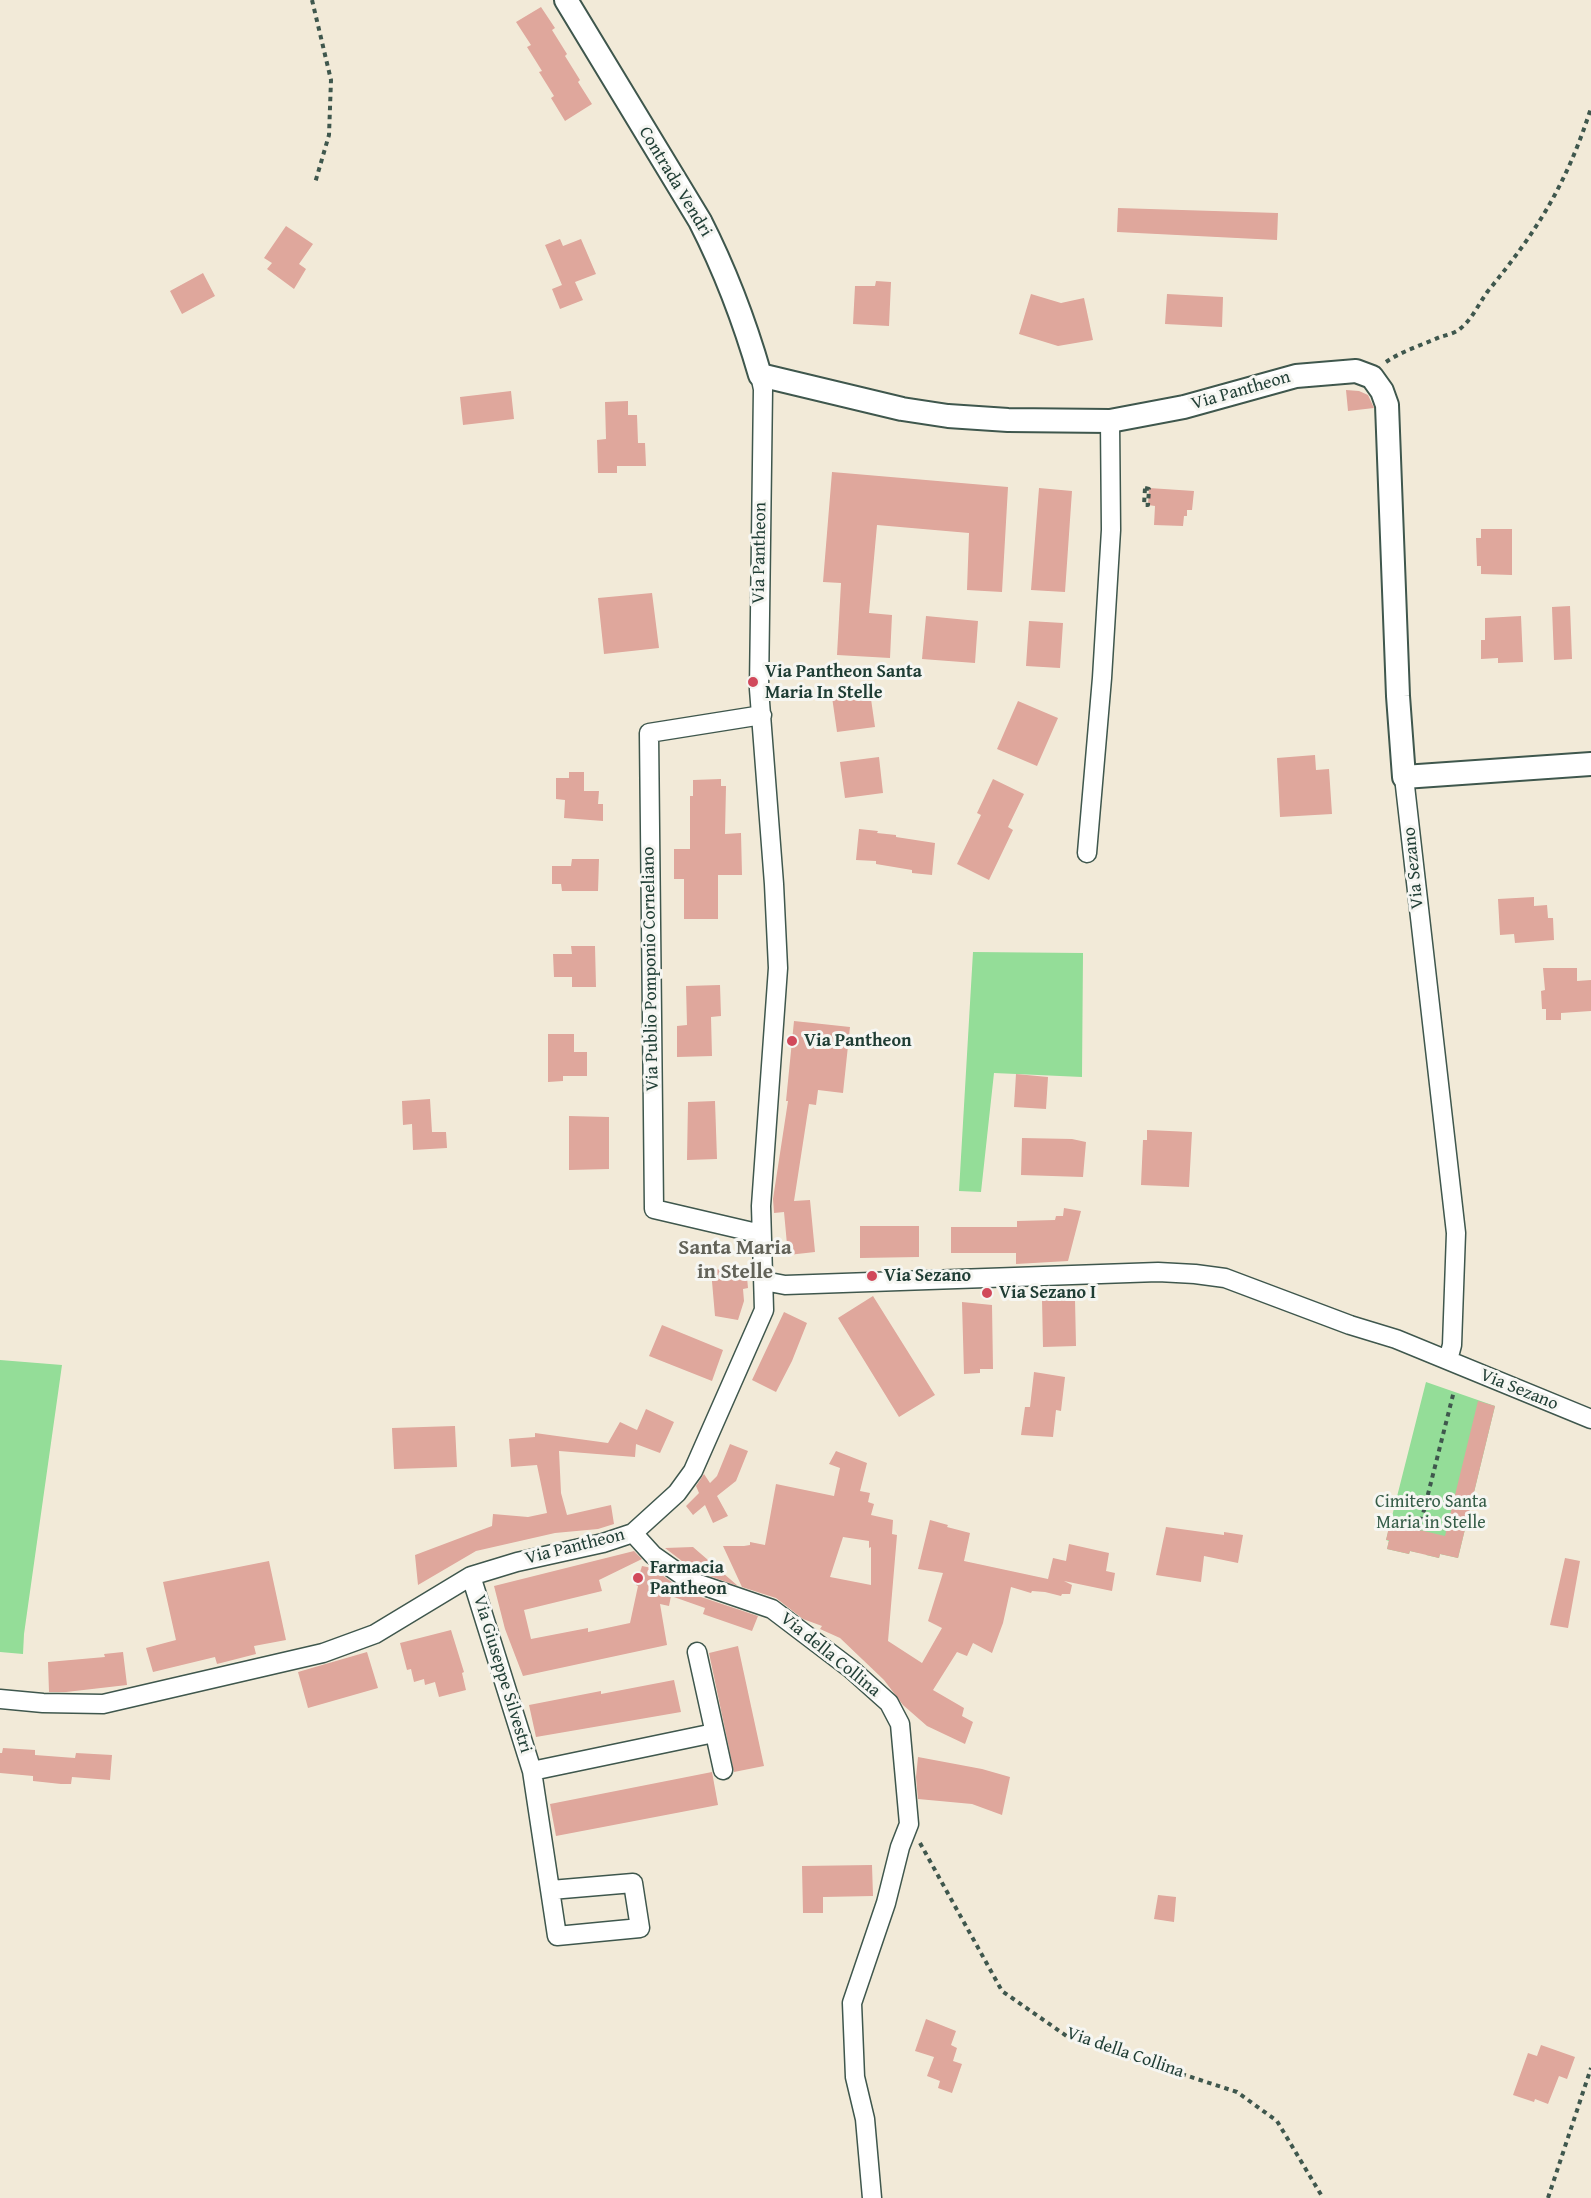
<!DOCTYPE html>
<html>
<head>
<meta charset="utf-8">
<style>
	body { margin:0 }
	canvas { display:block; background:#f2ead8 }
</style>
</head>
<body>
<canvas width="1591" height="2198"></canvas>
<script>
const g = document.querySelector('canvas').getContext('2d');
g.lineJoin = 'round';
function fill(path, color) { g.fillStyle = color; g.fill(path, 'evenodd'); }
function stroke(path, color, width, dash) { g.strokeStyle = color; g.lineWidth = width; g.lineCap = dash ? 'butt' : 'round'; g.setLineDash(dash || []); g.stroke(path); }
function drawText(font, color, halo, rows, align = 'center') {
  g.font = font + ' "Gentium Book Plus",serif'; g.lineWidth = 6; g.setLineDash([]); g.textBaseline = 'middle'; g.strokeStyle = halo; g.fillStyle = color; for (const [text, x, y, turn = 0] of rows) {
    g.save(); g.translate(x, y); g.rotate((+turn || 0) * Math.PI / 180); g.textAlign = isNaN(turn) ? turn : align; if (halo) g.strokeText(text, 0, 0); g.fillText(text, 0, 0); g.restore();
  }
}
fill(new Path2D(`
	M973,952l110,1 -1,124 -88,-4 -13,119 -22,-1z
	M0,1360l62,5 -38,269 -1,20 -23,-2z
	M1426,1382l69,24 -37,152 -18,-4 -1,4 -13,-3 1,-4 -7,-1 -1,3 -9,-2 -1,3 -22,-5 2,-8 -3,-1z`), '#94dd98');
fill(new Path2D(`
	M541,7l14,21 -3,2 15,24 -2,2 15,24 -2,2 14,22 -27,17 -14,-23 3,-2 -15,-24 3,-1 -15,-24 4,-2 -15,-23z
	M1118,208l160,5 -1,27 -160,-8z
	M286,226l27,18 -14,20 7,5 -12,20 -27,-20 5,-6 -8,-5z
	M560,239l3,7 18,-7 15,35 -21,8 8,18 -23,9 -8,-20 10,-4 -17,-40z
	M203,273l12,23 -33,18 -12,-23z
	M876,281l15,1 -2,44 -36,-2 2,-38h20z
	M1031,294l30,9 23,-5 9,42 -35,6 -39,-12z
	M1167,294l56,3 -1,30 -57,-3z
	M1346,390l13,1 9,4 6,13 -26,3z
	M511,391l3,28 -51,6 -3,-28z
	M628,401v14h9l1,28h7l1,23h-29v7h-19l-1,-33 9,-1 -1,-37z
	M832,472l176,15 -6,105 -35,-2 2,-57 -92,-8 -8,88 23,2 -2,43 -53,-3 4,-72 -18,-1z
	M1039,488l33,3 -7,101 -34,-2z
	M1149,488l45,3 -2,19h-5v6h-3l-1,10 -29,-1 1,-19 -7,-1z
	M1481,529h31v46l-31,-1v-8h-4l-1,-28h5z
	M652,593l7,55 -55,6 -6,-56z
	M1570,606l2,53 -18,1 -2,-53z
	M926,616l52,5 -3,42 -53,-4z
	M1521,616l2,46 -25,1v-5l-17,1v-19h4v-22z
	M1029,621l34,2 -3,45 -34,-2z
	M870,692l5,35 -38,5 -5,-35z
	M1018,701l40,17 -21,48 -40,-17z
	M1315,755l1,15 13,-1 3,45 -52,3 -3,-59z
	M879,757l4,36 -38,5 -5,-36z
	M569,772h15v19h15l-1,13h5v17l-39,-3 1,-18 -9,-1v-21h13z
	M721,779v7h5l-1,48 16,-1 1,42h-24v44h-34v-40h-10v-30h16v-53h3v-16z
	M993,779l31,15 -16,33 5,3 -24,50 -32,-16 24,-49 -4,-2z
	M859,829l19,2 -1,2 19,2v2l39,6 -3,32 -20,-2v-3l-36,-6v-3l-20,-1z
	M572,859h27l-1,32h-36l-1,-7h-9v-18h19z
	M1534,897v9l13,-1 1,13h5l1,22 -39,3 -1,-9 -14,1 -2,-36z
	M571,946h24l1,41h-24v-10h-18l-1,-23h19z
	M1543,968h34v13l14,-1v31l-30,2v7h-15v-11h-4l-1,-18 4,-1z
	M720,985l1,31 -10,1 1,39 -35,1v-31l10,-1 -1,-39z
	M794,1021l56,6 -7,66 -25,-3 -2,15 -7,-1 -15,97 16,-1 5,52 -27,3 -4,-43 -10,1 -1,-14 15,-98h-2z
	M548,1034h26v18h13v24h-24v5l-15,1z
	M1016,1074l32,3 -2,32 -32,-2z
	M430,1099l2,33h14l1,16 -34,2 -1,-26 -9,1 -1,-24z
	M715,1101l2,58 -30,1 1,-58z
	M569,1116l40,1v52l-40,1z
	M1147,1130l45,2 -3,55 -48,-2 2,-45h4z
	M1022,1138l50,1 14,3 -3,35 -62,-2z
	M1064,1208l17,3 -13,50 -52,3v-11h-65v-26h66v-6l38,-1 1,-4h7z
	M860,1226h59v31l-59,1z
	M746,1267l2,21 -5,1 1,12 -6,19 -23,-4 -4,-46z
	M873,1296l62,99 -36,22 -61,-99z
	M1075,1299l1,47 -33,1 -1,-47z
	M962,1302l30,3 1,64h-13v4l-16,1z
	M784,1312l23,11 -15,38 -16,31 -24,-12z
	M662,1325l61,25 -11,31 -63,-25z
	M1034,1372l31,5 -4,34 -5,-1 -3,27 -32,-2 4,-28h5z
	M1478,1401l17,5 -37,152 -18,-4 -1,4 -29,-7 -1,3 -22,-5 2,-9h-3l4,-17 55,13z
	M646,1409l28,13 -14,31 -24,-9 -1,13 -76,-6 2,42 6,22 44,-10 3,19 -16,5 -43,4 -79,18 -58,34 -3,-30 77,-29 1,-12 35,3 19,-4 -10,-48 -26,2 -2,-28 26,-2v-4l73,10 12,-21 17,8z
	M455,1426l2,41 -63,2 -2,-41z
	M730,1444l18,7 -12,30 -19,15 11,20 -15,7 -8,-18 -12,10 -7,-9 13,-13 -3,-7 8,-12 6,9 7,-7z
	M836,1451l31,12 -7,28 10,2 -2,9 6,2 -3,11 22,5 -1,14 5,1 -9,106 34,22 20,-35 -14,-7 15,-48 -25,-4 12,-49 18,5 -1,2 23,6 -6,28 84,18 5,-21 13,3 3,-17 40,9 -3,18 9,2 -3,18 -48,-10 8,4 -2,9h-8l-1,2 -16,-4 -13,-1 -1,2 -20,-6 -8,36 -11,30 -19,-10 -6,13 -10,-4 -24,38 31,18 -2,8 11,6 -8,22 -38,-18 -24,-21 -19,-25 -44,-42 -20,-9 2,-3 -19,-7 -27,-21 -34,-11 -19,-41h21l6,-1v-3l15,3 11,-61 58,12 6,-28 -11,-4zM843,1537l26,4v7l2,-1v38l-41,-8z
	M1166,1527l58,8v-3l19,3 -5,28 -34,-7 -3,26 -45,-7z
	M693,1547l45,39 -43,-15 -30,-23z
	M634,1551l8,8 -43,21 3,11 -78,19 7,29 57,-11v4l42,-9 8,-37 -2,-1 6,-19 10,2 34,24 72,24 -6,15 -49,-17 2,-6 -34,-12 -2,10 -9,-2 7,41 -144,31 -18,-47 -11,-43z
	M1565,1558l15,3 -12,67 -18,-3z
	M269,1561l17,79 -32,6 2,8 -39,10 -2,-7 -62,15 -7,-24 30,-8 -13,-58z
	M451,1630l13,42 -2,1 4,17 -27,7 -4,-15 -10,3 -1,-6 -10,3 -3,-13 -4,1 -7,-27z
	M738,1646l26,120 -30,6 -25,-119z
	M123,1652l4,33 -61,7h-17l-1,-30 57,-5 -1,-3z
	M367,1652l11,36 -70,20 -10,-36z
	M674,1680l7,32 -145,25 -7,-32 72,-14v3z
	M3,1748l32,2v5l40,3 1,-5 36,2 -2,25 -38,-3 -1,7h-10l-28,-3v-5l-33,-3v-20h2z
	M918,1757l64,12 28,8 -8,38 -30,-11 -54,-5 -2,-22z
	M712,1772l6,33 -162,31 -6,-32z
	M872,1865l1,31 -50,1v16h-20l-1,-47z
	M1158,1895l18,2 -2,25 -20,-3z
	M926,2019l30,12 -5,14 6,3 -4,13 9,3 -10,29 -14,-5 2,-7 -13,-5 7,-19 -19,-6z
	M1541,2045l34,12 -8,22 -8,-3 -11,28 -13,-5 -1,3 -21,-7 15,-42 9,3z`), '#dfa79c');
const minor = new Path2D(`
	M1404,777l52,456 -4,112 -4,15
	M1087,853l15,-175 9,-148 -1,-109
	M761,1234l-107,-25 -5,-476 113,-18
	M764,1281l21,4 373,-13 37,2 30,4 125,47 46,14 195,80
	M633,1533l20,22 37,26 82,28 79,60 38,34 11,21 9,100 -9,23 -14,56 -34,100 3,74 10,42 7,79
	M471,1576l61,195 25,165 83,-8 -7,-45 -82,7
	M697,1652l26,118
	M0,1699l43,4 60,1 220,-51 52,-19 96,-58 46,-14 86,-19 30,-10 44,-40 16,-22 71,-161 -3,-104 17,-238 -4,-84 -15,-195 4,-300 -3,-14
	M532,1771l182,-38`);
const tertiary = new Path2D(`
	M566,0l134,221c25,49 45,102 60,154l142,34 46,7 60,4 102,1 74,-14 112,-31 60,-5 16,6 10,14 5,14 11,291 6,81 187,-13`);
stroke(minor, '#3f574d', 21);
stroke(tertiary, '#3f574d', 26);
stroke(new Path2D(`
	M312,0l19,80 -2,55 -14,48
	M1386,362c16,-11 36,-17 54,-25 7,-2 16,-4 21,-9 12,-10 18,-25 27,-37 50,-61 79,-108 103,-183
	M1145,488l4,1 -1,16h-4z
	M1419,1530l35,-139
	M920,1843l82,148 66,46 169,55 40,29 46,77
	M1548,2198l43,-130`), '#3f574d', 4, [4.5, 4.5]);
stroke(minor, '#fff', 18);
stroke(tertiary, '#fff', 22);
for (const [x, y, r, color] of [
	[753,682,6,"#d1495b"],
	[792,1041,6,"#d1495b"],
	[872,1276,6,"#d1495b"],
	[987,1293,6,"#d1495b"],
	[638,1578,6,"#d1495b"]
]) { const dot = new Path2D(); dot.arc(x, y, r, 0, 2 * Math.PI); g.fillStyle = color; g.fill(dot); stroke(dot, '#f6f6f2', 2); }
drawText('18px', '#1f3d34', '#f6f6f2', [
	["Contrada Vendri",675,182,59],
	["Via Pantheon",1241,391,-16],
	["Via Pantheon",760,553,-89],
	["Via Sezano",1414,868,-96],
	["Via Publio Pomponio Corneliano",651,969,-91],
	["Via Sezano",1519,1390,22],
	["Via Pantheon",575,1547,-14],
	["Via della Collina",830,1655,39],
	["Via Giuseppe Silvestri",502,1674,73],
	["Via della Collina",1125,2053,19]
]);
drawText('bold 18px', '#1f3d34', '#f6f6f2', [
	["Via Pantheon Santa",765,672],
	["Maria In Stelle",765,693],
	["Via Pantheon",804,1041],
	["Via Sezano",884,1276],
	["Via Sezano I",999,1293],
	["Farmacia",650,1568],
	["Pantheon",650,1589]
], 'left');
drawText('18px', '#365d48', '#f6f6f2', [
	["Cimitero Santa",1431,1502],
	["Maria in Stelle",1431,1523]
]);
drawText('bold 21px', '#626258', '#f6f6f2', [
	["Santa Maria",735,1249],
	["in Stelle",735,1273]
]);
</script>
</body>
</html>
